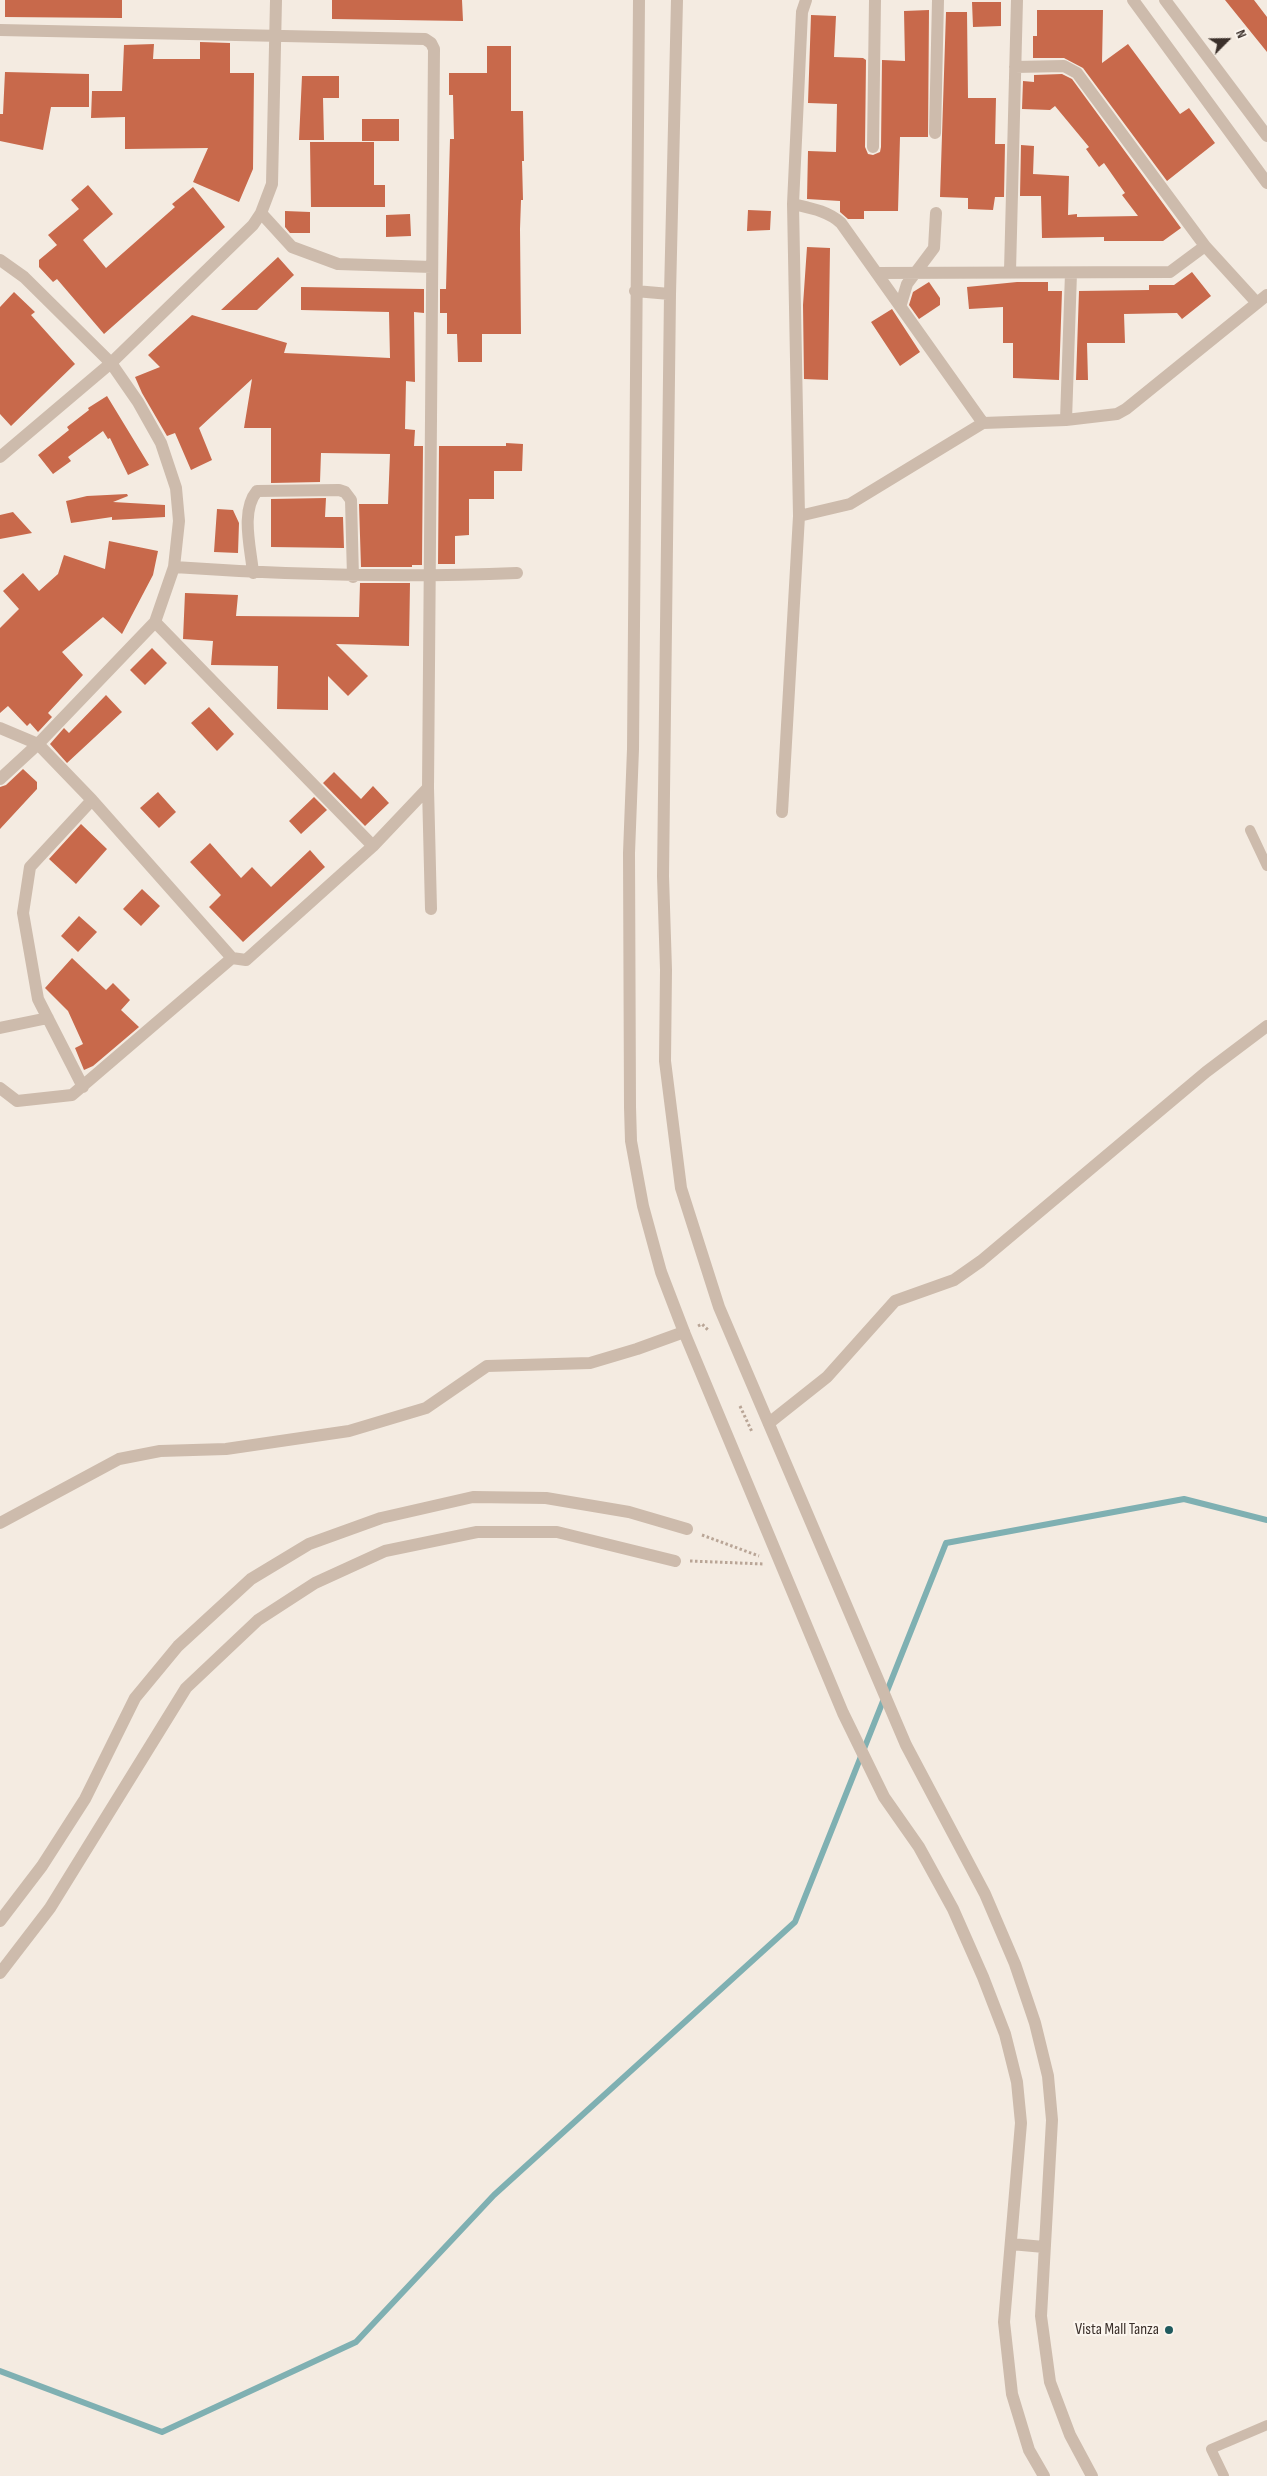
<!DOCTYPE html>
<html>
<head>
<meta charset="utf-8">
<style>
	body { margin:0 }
	#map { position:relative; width:1267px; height:2476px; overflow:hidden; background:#f4ebe1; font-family:"Sofia Sans Condensed",sans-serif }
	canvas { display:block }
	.north { position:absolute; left:1202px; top:15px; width:50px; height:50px; -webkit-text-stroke:4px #fbf5ee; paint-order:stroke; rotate:67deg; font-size:14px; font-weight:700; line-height:20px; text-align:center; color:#3b302b }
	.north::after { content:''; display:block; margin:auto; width:18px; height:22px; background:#3b302b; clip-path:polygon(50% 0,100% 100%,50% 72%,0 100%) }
</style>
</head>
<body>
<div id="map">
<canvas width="1267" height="2476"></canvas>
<div class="north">N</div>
</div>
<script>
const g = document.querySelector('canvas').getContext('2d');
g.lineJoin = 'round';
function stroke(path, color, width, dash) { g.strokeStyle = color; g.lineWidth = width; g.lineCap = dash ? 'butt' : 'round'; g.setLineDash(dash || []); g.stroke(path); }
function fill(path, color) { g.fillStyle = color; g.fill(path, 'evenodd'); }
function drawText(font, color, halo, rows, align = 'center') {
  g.font = font + ' "Sofia Sans Condensed",sans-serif'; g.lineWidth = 4.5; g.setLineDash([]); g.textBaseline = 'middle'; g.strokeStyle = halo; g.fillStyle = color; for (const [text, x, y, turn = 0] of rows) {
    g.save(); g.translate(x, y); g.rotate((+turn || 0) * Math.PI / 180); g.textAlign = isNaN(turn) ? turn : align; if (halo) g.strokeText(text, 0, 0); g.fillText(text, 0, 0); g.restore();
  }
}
stroke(new Path2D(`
	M0,2371l162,61 194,-90 138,-147 301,-273 151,-379 238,-44 83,21`), '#7fb0b2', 6);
fill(new Path2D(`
	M5,0h117v18l-117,-1z
	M332,0h130l1,21 -131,-2z
	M1225,0h29l13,17v35z
	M972,2h29v24l-28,1z
	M929,10l-1,127h-28l-2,74h-34v8h-16l-8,-7v-11l-33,-2 1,-48 28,1 1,-48 -29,-1 3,-88 25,1 -2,41 29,1 3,2 -1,87 3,7 5,1 7,-3 1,-5 1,-87 23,1 -1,-50z
	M1037,10h66l-1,53 26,-19 52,70 9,-6 26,35 -48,38 -84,-113 -19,-10h-31v-22h4z
	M946,12h21l1,86h28l-1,46h10l-1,53h-9l-2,13 -25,-1v-11l-28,-1z
	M200,42l30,1v30h24l-1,96 -14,33 -46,-20 15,-34 -83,1v-32l-34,1 1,-27h30l2,-46 30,-1 -1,15h47z
	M487,46h24v65h12l1,50h-2l1,39h-2l-1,29 1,105h-39v28h-24l-1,-28h-10v-21h-7v-24h6l4,-150h4l-1,-44h-4v-22h38z
	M5,72l84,2v33h-38l-8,43 -43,-9v-27h3z
	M1062,74l10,5 109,149 -18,13h-59v-4l-62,1 -1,-42h-21l1,-51 13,1 -1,28 36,2 -1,39 9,-1v3l61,-1 -16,-21 3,-2 -21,-30 -5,4 -13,-18 3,-2 -34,-41 -5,4 -28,-1 1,-28 11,1v-7z
	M302,76h37v22h-16l1,42h-25z
	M362,119h37v22h-37z
	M310,142h64v43h11v22h-74z
	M88,185l25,29 -30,26 23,28 69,-61 -3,-3 21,-17 32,40 -121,107 -47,-55 -4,3 -14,-15v-7l18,-15 -9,-10 31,-26 -8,-9z
	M748,210l23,1 -1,19 -23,1z
	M285,211l25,1v21h-20l-5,-6z
	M410,214l1,22 -25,1v-22z
	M807,247l23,1 -2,132 -24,-1 -1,-74z
	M278,257l16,18 -37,35h-36z
	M1192,272l19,24 -29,23 -5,-6 -53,1 1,29h-38l1,37h-12l3,-89 70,-1v-5h25z
	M929,282l11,16v7l-21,14 -10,-14 4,-13z
	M1017,282h31v9h14l-3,89 -46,-2v-35h-10v-36l-34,2 -2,-22z
	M301,287l123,2v24l-10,-1 1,70 -9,-1 -1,48 10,1 -1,16h9l-1,119h-10v2h-51l-2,-63h29l2,-50 -69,-1 -1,29 -49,1v-55h-27l8,-49 -53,49 13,32 -21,10 -16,-37 -8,3 -25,-43 -7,-16 25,-10 -12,-12 44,-40 95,28 -3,10 106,5 -1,-46 -88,-2z
	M14,292l21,20 -4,3 44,49 -64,62 -11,-12v-107z
	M892,309l28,43 -20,14 -29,-44z
	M107,396l42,69 -21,10 -18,-37 -2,1 -5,-8 -35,26 3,4 -18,13 -15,-19 31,-25 -2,-3 22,-17 -1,-2z
	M506,443l17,1 -1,27h-28v28h-25v36l-14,1v28h-17l1,-118h67z
	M127,494l1,2 -15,6 52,3v12l-53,3v-3l-41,6 -5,-22 21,-5z
	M326,498l-1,19h18l1,31 -73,-1v-48z
	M217,509l16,1 6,13 -1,30 -24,-1z
	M13,512l19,21 -32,6v-24z
	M109,541l49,10 -5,24 -31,59 -19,-17 -41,35 21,23 -35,38 4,4 -14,15 -8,-9 -3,3 -19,-20 -8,7v-85l19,-19 -16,-18 20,-18 16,18 19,-17 6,-19 41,14z
	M360,583h50l-1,63 -73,-2 32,32 -20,20 -20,-20v34l-51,-1 1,-43 -67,-1 2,-24 -30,-2 2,-46 53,2 -2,21 123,1z
	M152,648l15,15 -22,22 -15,-15z
	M106,695l16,17 -55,51 -17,-19 14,-16 5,5z
	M209,707l25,27 -17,17 -26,-28z
	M23,769l14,13v7l-37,40v-42l6,-2z
	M334,772l27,27 12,-13 16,17 -24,23 -42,-43z
	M158,792l18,20 -17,16 -19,-20z
	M314,797l13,13 -26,24 -12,-13z
	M81,824l26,25 -31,35 -27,-25z
	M210,843l31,35 11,-11 19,20 39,-37 15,17 -82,75 -34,-35 12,-12 -31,-33z
	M142,889l18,17 -19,20 -18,-17z
	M79,916l18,16 -19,20 -17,-16z
	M72,958l34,32 7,-7 17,17 -9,10 18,17 -46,39 -9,4 -9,-22 8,-4 -15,-33 -23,-23z`), '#c8694b');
stroke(new Path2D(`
	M698,1326l4,-2 7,7
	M740,1406l12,26
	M702,1535l57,21
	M690,1561l74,3`), '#b9a596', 3, [2.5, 2.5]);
stroke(new Path2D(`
	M1250,830l17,36
	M1224,2476l-13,-27 56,-24`), '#cdbbac', 10);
stroke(new Path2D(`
	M806,0l-4,12 -9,192 6,312 51,-12 133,-81 83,-3 51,-6 9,-5 141,-114
	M1133,0l134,183
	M1165,0l102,136
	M0,30l425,9 6,4 3,6 -6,739 3,121
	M1015,67l49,-1 13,7 128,173 52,57
	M935,133l3,-133
	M873,147l2,-147
	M793,204c17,4 35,7 48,19l142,200
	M261,213l31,34 46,17 94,3
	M0,260l24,17 87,86 27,39 23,41 15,45 3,33 -5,46 -19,55 -117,122 -38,35
	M1010,271l7,-271
	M877,273l293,-1 35,-26
	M901,304l6,-20 27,-36 2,-35
	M1066,420l5,-147
	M0,457l111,-94 142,-138 8,-12 11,-29 4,-184
	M174,567c115,8 227,11 343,6
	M253,573c-2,-24 -13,-62 4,-82l82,-1 6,2 6,8 2,77
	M155,622l218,224
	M0,728l38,16 54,56 140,158 14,2 127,-114 55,-58
	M782,812l17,-296
	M0,1028l48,-10
	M83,1087l-45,-88 -15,-86 7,-46 62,-67
	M0,1088l17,13 55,-6 160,-137
	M769,1423l58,-46 68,-76 59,-21 27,-19 225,-189 61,-46
	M0,1523l119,-64 41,-8 66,-2 123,-18 77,-23 61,-42 103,-3 47,-14 47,-17`), '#cdbbac', 12);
stroke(new Path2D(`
	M639,0l-6,749 -4,104 1,254 1,34 12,65 18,66 23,60 159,381 41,84 35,50 34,62 30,68 22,57 12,48 4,41 -17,199 8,72 17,56 15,26
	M677,0l-7,294 -7,582 3,94 -1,91 16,127 38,119 187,438 79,149 30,70 20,59 13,53 4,44 -11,196 9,66 20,53 22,41
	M635,291l35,3
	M0,1921l42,-55 43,-67 50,-101 43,-52 73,-67 58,-35 72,-26 92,-21 73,1 83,14 58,17
	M0,1973l50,-65 136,-220 72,-68 57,-37 70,-32 92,-19h80l118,29
	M1011,2244l33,3`), '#cdbbac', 12);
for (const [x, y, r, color] of [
	[1169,2330,5,"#1f5a5e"]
]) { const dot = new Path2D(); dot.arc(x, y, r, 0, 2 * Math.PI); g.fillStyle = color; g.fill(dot); stroke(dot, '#fbf5ee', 2); }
drawText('16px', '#3b302b', '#fbf5ee', [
	["Vista Mall Tanza",1159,2330]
], 'right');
</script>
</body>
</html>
